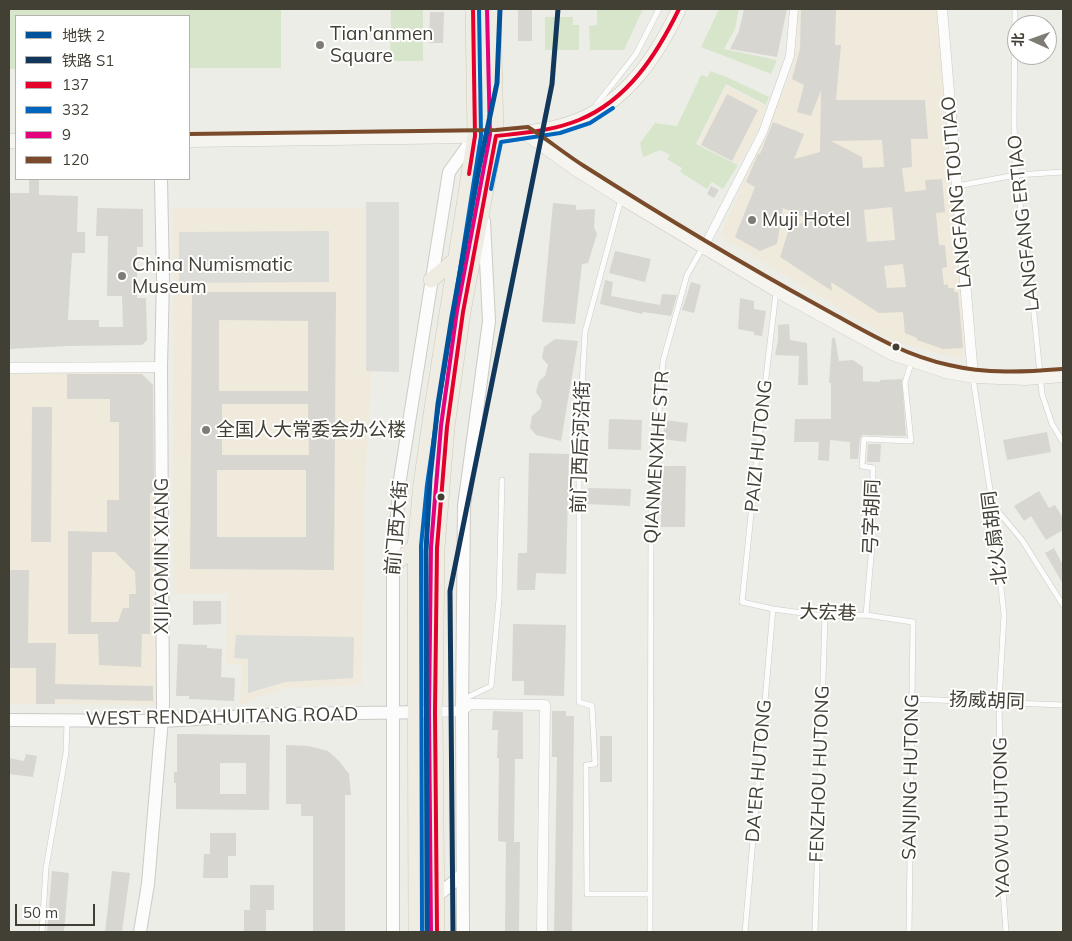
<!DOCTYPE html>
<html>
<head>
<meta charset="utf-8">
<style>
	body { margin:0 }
	#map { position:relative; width:1072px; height:941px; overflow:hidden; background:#edede8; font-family:Mulish,"Noto Sans SC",sans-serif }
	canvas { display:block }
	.frame { position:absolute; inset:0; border:10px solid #423f35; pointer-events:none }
	.legend { position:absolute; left:15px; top:15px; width:175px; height:165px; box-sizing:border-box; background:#fff; border:1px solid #b3b2ae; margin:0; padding:6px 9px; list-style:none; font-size:15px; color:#423f35 }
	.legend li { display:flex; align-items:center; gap:10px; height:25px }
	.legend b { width:25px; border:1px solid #b3b2ae }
	.north { position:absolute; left:1007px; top:15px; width:50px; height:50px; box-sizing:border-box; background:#fff; border:1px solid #b3b2ae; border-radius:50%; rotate:272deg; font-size:14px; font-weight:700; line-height:20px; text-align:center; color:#423f35 }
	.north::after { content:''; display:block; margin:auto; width:18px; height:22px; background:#7e7c74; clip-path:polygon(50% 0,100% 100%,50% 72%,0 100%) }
	.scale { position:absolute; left:15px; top:904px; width:80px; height:22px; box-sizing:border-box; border:2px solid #423f35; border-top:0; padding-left:6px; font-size:15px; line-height:18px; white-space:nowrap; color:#423f35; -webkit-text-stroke:4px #fff; paint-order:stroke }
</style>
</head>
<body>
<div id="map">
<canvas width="1072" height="941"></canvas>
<div class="frame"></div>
<ul class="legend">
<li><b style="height:6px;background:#00529b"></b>地铁 2</li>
<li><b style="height:6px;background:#11385b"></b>铁路 S1</li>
<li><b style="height:6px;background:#e4002b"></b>137</li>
<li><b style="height:6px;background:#0065bd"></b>332</li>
<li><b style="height:6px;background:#e5007d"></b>9</li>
<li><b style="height:6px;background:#7a4b2a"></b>120</li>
</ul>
<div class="north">北</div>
<div class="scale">50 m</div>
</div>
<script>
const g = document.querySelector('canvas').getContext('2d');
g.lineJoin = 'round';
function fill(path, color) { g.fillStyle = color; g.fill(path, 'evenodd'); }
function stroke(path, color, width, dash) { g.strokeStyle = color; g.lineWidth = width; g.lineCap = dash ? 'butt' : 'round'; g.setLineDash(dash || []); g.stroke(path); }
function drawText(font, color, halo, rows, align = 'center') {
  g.font = font + ' Mulish,"Noto Sans SC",sans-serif'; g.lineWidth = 4; g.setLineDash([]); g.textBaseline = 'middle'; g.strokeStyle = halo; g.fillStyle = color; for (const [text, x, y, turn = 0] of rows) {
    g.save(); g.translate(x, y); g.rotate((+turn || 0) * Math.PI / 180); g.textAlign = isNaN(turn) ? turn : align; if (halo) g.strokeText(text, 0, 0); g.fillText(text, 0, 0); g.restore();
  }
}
fill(new Path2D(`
	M798,9h142l26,342 -7,8 -64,-17 -175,-106 69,-158 8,-30z
	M726,86l40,20 -8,24 -19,34 -41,-20z
	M173,208h198l1,160 -7,111 -3,206 -81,4 -41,16 2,-40 -16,-1 1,-70h-54z
	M136,371l12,10 5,9 1,9 1,306 -146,-1v-325l3,-5 6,-1z`), '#efeadb');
fill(new Path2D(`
	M9,9h272v59h-92v-52h-173v53h-7z
	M391,9h32v52h-33z
	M597,9h46l-19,41h-34l-1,-24 8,-1z
	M719,9h20l-4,20 -11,20 53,11 -6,14 -70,-27z
	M545,17h28v8h6v25h-34z
	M710,71l19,7 40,19 -3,8 -40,-21 -30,60 42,21 -15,24 -11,-7 -5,7 -27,-17 2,-4 -15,-9 3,-4 -10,-5 -17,7 -3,-14 15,-20 22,3 24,-51 7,2z`), '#d7e6ca');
fill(new Path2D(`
	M366,202h33v170l-33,-1z
	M329,231v51l-150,1v-51z
	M236,635l118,2 -1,41 -68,4 -37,11v-34l-14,-1z`), '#dcdcd8');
fill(new Path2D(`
	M518,9h14v32h-14z
	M744,9h43l-10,48 -47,-8 9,-18z
	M801,9h35l-1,36h6l-5,55h89l3,39h-17l1,28 -10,1 3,24 21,-2 -1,-10 17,-1 3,33 -9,1 3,32h6l2,22 -5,1 2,17 4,-1v4h6v4h4l5,56 -20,1 -26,-9v-2l-12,-5 -2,-21 -24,1 -48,-31 1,9 -52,-34 8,-25 20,-13 -25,-11 -6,36 -17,7 -25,-14 20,-50 -9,-5 12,-28h2l13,-32 31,12 -10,25 26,-7 1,-62 -10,26 -14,-4 7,-27 -12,-6 8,-30zM882,140l2,27 -21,1 -1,-11 -31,-16zM892,207l3,33 -28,2 -3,-32zM903,264l3,23 -19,1 -3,-22z
	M430,12h14l-1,31h-14z
	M727,94l31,16 -26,51 -31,-16z
	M29,179h10v16l39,1 -1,36h8v21h-13l-4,67h31v7h24l-1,-31h-15l1,-60h-12l1,-28 46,1v38h-6v51h9l1,42 -5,5 -75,1 -57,3 -1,-5v-151h20z
	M711,186l8,4 -5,8 -7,-4z
	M553,203l23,2v5l19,-1 -1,18 3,7 -9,29 -6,1 -7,60 -33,-2z
	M615,251l36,8 -6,23 -36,-9z
	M605,280l8,2 -2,14 49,9 2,-11 15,1 -6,21 -28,-4 -1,2 -42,-10z
	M691,282l10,3 -7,28 -12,-3z
	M192,292h144l-2,278 -144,-1zM219,320l89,1v70h-89zM222,404h86l1,51h-87zM217,470h89v67h-89z
	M740,298l14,3v8l12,2 -4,25 -8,-1v-3l-16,-3z
	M789,324l1,16 17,3 1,42h-10l1,-29 -24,-1 3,-15v-15z
	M832,338h3l4,23 14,-1 10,7v14l17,1v-2l22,-1 4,57 -44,-1 -2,4 -2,20h-8v-17l-20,-2 -1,21 -11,-1 1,-18h-25l1,-23h36v-36h-2z
	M555,339l23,2 -17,100 -25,-6 -6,-7 2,-12 8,-7 2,-8 -6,-9 3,-11 6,-5 3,-11 -6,-7 2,-11z
	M67,374h75l11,11 1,108h-4v141h-8l-1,33 -42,-2 -1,-31h-30v-103l39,1v-32h12v-78h-9v-23h-43zM92,552h23l20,20 1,22h-7v14h-6l-5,14h-27z
	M32,407h20l-1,135h-20z
	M609,419l33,1 -1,30 -33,-1z
	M665,420l23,3 -2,19 -23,-3z
	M1047,432l4,20 -44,8 -4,-20z
	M868,444h13l-1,18h-13z
	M529,453l40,1 -3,120 -30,-1 -1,17h-18l1,-37h9z
	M662,466h24l-1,61h-24z
	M588,488l43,1 -1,17 -43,-2z
	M1039,491l10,17 6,-3 8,13v12l-17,10 -15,-24 -7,5 -10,-15z
	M1054,548l9,17v19l-18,-31z
	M9,570h20l-1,73h28l-1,41 98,2v15l-98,-2v5h-19v-36h-27z
	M193,601h28v23l-28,1z
	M513,624l53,1 -2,71 -40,-1v-14h-12z
	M178,644l29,1v3l15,1 -1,28 14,1 -1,23 -45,-2v-3h-13z
	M493,711l30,1v47h-8l-1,83h6l-1,90h-14l1,-90 -8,-1 1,-83h-2l1,-28h-6z
	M552,711h14v5h8l-2,216h-18l3,-175h-5z
	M177,734l93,1 -1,75 -93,-1v-26h-2v-11h3zM220,763h26v31h-26z
	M600,736h12v46h-12z
	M286,745l23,1 19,5 11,10 10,13 2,21h-6v137h-32v-116h-12v-12h-15z
	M26,754l11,2 -4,21 -24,-3v-16l15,3z
	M210,833h26v23h-8v22h-25l1,-24h6z
	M52,871l17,2 -5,59h-17z
	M112,871l18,2 -8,59h-17z
	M250,885h24v25h-8v22h-22v-22h6z`), '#d7d6d0');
const service = new Path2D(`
	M1015,9l-1,115 2,51 15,109 11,110 10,30 11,18
	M596,105l40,-51 23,-45
	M957,186l59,-11 47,-3
	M621,199l-36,133 -6,109v261l13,4 3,58 -9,1 1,129h63
	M776,292l-17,145 -17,165 31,7 52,7 41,-1 47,7 -4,310
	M973,378l19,125 12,112 -5,86 3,175 4,56
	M992,504l30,36 41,65
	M866,615l6,-70 1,-77 -11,-2 2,-27 47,2 -6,-58 7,-23
	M912,699l151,6
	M462,700l29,-14 8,-87 3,-119
	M42,932l4,-64 20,-115 1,-31
	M650,932l1,-417 12,-154 24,-86 16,-28
	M745,932l28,-323
	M815,932l10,-316`);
const pedestrian = new Path2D(`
	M704,247l59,-115 27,-76 4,-47`);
const minor = new Path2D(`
	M942,9l31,367
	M9,368l152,-1
	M435,712l27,-1 8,-7 75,1 -3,227`);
const tertiary = new Path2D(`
	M9,720l153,1 119,-7 154,-2
	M437,896l26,-22
	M140,932l8,-48 15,-177 -2,-340 2,-88 -2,-100
	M393,932v-366l7,-87 49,-307 26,-36
	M463,932l-1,-221 2,-205 25,-185 -5,-100`);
const secondary = new Path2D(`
	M526,133l49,35 46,29 156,93 115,63 54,18 27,5 53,2 37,-3
	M496,136c20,-2 41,-4 61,-9 61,-14 97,-64 122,-118
	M189,140l286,-4
	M9,141h7`);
const primary = new Path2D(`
	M431,280l24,-20
	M393,566l22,-20
	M416,932l-1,-386 6,-62 11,-76 43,-272 -2,-127
	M437,932l-2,-220 2,-164 10,-121 16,-115 33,-176 -3,-127`);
stroke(service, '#cbcac5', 6);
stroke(pedestrian, '#cbcac5', 9);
stroke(minor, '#cbcac5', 11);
stroke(tertiary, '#cbcac5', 14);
stroke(secondary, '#cccabf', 15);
stroke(primary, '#cecab7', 16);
stroke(service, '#fcfcfc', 5);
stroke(pedestrian, '#fcfcfc', 8);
stroke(minor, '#fcfcfc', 10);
stroke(tertiary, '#fcfcfc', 12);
stroke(secondary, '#f5f4ee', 14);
stroke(primary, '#efede3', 15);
stroke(new Path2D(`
	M469,174l6,-38 -2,-127
	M437,932l-2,-220 2,-164 10,-121 16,-115 33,-176c28,-3 56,-5 83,-16 49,-20 78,-66 100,-111`), '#e4002b', 4);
stroke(new Path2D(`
	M491,189l10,-47 59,-9 30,-10 23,-15
	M422,932l-1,-386 6,-61 11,-76 43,-273 -2,-127`), '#0065bd', 4);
stroke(new Path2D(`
	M431,932l-2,-220 2,-165 10,-121 16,-115 33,-176 -3,-126`), '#e5007d', 4);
stroke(new Path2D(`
	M189,134l307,-4 32,-3c19,12 37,27 56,39 77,49 155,96 235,140 42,23 83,49 130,59 37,9 76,7 113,4`), '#7a4b2a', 4);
stroke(new Path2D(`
	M453,932l-3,-341 102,-507 6,-75`), '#11385b', 5);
stroke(new Path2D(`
	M427,932l-1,-381 4,-73 8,-74 14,-87 27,-149 18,-85 3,-74`), '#00529b', 5);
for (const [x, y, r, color] of [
	[320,45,5,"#7e7c74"],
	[752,220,5,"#7e7c74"],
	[122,276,5,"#7e7c74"],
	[896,347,4.5,"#423f35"],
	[206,430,5,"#7e7c74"],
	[441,497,4.5,"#423f35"]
]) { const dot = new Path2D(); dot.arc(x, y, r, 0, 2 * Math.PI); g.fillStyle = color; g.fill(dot); stroke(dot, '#fff', 2); }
drawText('19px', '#423f35', '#fff', [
	["Tian'anmen",330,34],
	["Square",330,56],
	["Muji Hotel",762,220],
	["China Numismatic",132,265],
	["Museum",132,287],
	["全国人大常委会办公楼",216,430]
], 'left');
drawText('19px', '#423f35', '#fff', [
	["LANGFANG TOUTIAO",957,192,-95],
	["LANGFANG ERTIAO",1024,223,-96],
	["PAIZI HUTONG",759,446,-84],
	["前门西后河沿街",581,447,-88],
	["QIANMENXIHE STR",657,457,-86],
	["弓字胡同",872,517,-88],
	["前门西大街",397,528,-85],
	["北火扇胡同",995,538,-97],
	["XIJIAOMIN XIANG",162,556,-90],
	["大宏巷",828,613,2],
	["扬威胡同",987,701,2],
	["WEST RENDAHUITANG ROAD",222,717,-1],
	["DA'ER HUTONG",759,771,-85],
	["FENZHOU HUTONG",820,774,-88],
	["SANJING HUTONG",911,777,-89],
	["YAOWU HUTONG",1002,817,-91]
]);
</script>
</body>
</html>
